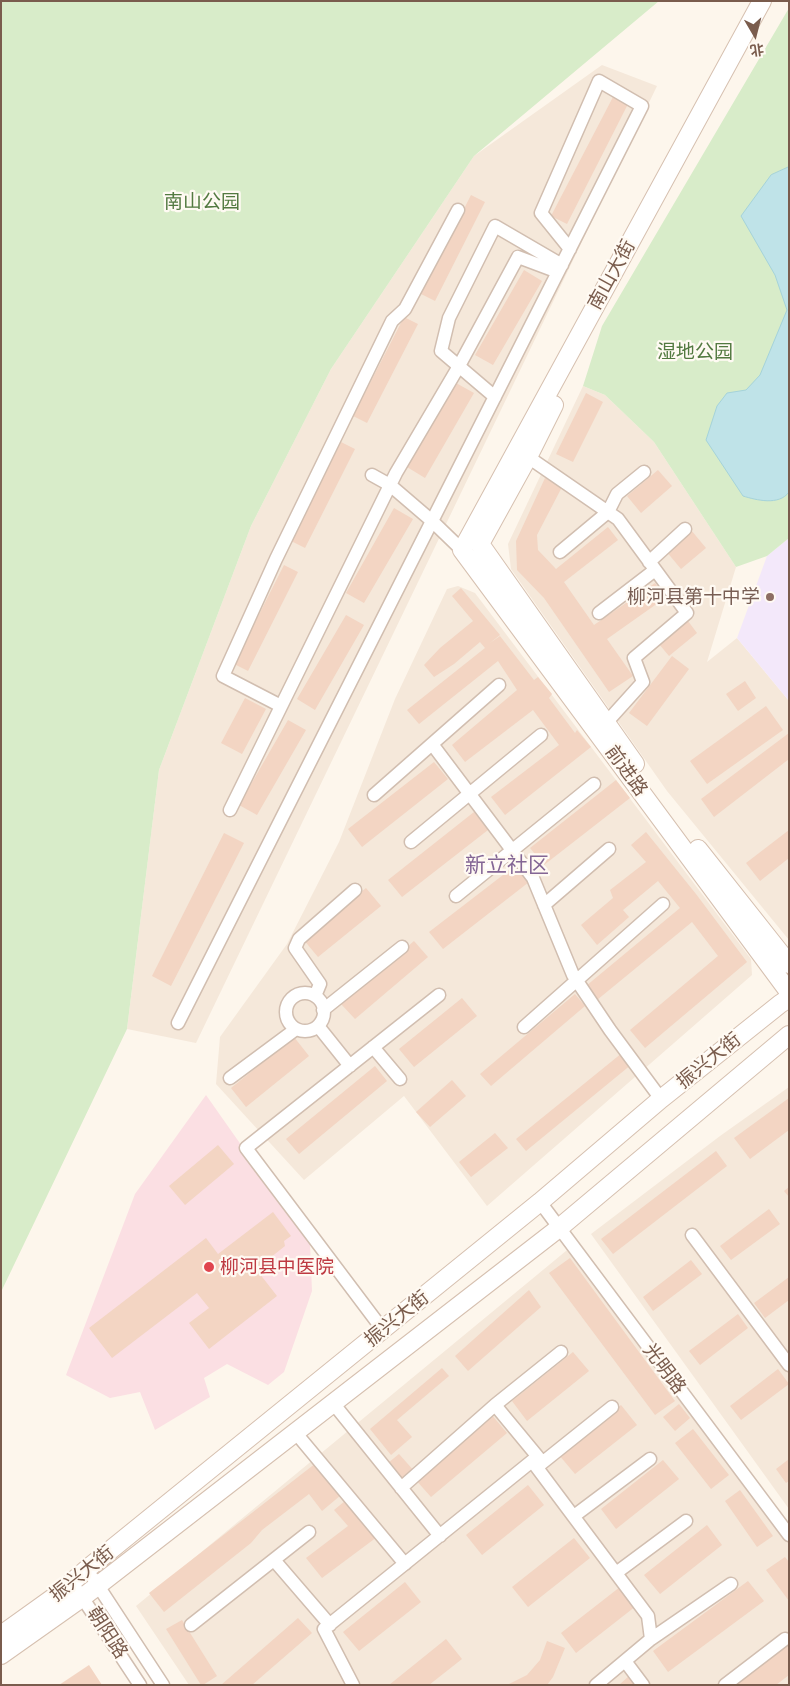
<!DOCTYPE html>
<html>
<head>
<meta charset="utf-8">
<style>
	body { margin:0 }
	#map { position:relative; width:790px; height:1686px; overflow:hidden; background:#fdf6ec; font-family:Cabin,"Noto Sans SC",sans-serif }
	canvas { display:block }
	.frame { position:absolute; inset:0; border:2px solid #7a5c4d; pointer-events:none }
	.north { position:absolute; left:730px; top:10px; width:50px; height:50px; -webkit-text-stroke:4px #fffaf3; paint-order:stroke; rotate:172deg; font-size:14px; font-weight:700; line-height:20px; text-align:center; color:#7a5c4d }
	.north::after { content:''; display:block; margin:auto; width:18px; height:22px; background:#7a5c4d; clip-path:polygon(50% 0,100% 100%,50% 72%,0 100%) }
</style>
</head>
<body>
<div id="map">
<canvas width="790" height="1686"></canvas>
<div class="frame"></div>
<div class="north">北</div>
</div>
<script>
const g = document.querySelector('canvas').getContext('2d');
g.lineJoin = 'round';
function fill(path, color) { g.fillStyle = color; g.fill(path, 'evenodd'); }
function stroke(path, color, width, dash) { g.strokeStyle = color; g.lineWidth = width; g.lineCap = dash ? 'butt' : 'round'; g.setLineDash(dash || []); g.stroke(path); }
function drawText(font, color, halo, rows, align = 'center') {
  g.font = font + ' Cabin,"Noto Sans SC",sans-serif'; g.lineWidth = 4.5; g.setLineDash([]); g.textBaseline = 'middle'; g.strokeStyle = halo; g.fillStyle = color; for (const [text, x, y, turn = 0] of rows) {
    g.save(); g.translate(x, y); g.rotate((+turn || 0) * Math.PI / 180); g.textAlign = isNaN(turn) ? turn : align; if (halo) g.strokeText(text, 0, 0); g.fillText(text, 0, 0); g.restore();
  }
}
fill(new Path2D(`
	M602,65l55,21 -461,957 -69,-14 32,-259 92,-244 80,-157 143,-213z
	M583,386l22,9 49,47 82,125 -29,95 30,-24 52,63v239l-122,-149 -156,-222 -3,-25z
	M458,586l17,7 276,366 1,16 -265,231 -83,-110 -100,84 -88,-96 4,-47 67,-93 52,-102 56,-143 52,-110z
	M789,1087v422l-198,-275 129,-98z
	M572,1246l217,289v150h-600l-53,-79z`), '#f5e8da');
fill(new Path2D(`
	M789,538v163l-52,-63 30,-82z`), '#f3e8fa');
fill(new Path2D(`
	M206,1095l104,148 2,48 -28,81 -16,13 -41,-21 -23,14 6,19 -55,33 -15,-38 -30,6 -44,-23 69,-181z`), '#fbdfe3');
fill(new Path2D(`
	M1,1h658l-185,155 -143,213 -80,157 -92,244 -32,259 -126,263z
	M789,8v530l-22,18 -31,11 -82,-125 -49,-47 -22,-9 19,-60z`), '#d8ecc9');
const water = new Path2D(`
	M789,167v325c-10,14 -33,8 -46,4l-37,-56 11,-34 10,-13 19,-3 14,-15 27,-65 -12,-35 -34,-59 30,-41z`);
fill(water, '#bfe3e8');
stroke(water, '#a5d3da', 1);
fill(new Path2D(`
	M613,97l15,7 -61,120 -16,-8z
	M471,195l14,7 -50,99 -14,-7z
	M524,270l18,11 -49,84 -18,-10z
	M404,317l14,7 -51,99 -14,-7z
	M456,383l18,10 -49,85 -18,-11z
	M586,393l17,9 -30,60 -17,-8z
	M341,442l14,7 -50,99 -14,-7z
	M658,470l14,16 -31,27 -14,-17z
	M545,478l17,9 -25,48 1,15 18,19 52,-42 10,13 -54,42 30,43 61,-42 10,15 -58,41 26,37 -24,16 -65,-94 -27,-28 -1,-29z
	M394,508l19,11 -49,84 -18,-10z
	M691,530l15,18 -25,21 -15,-18z
	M284,565l14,7 -50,99 -14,-7z
	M461,588l39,47 -10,8 10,-7 34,44 4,-3 14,17 -3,4 26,35 2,-3 14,17 -86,68 -14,-18 68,-52 -26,-35 -68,52 -13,-17 65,-55 -19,-29 -79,63 -12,-14 78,-62 -5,-6 -26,22 -20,13 -10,-12 16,-17 33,-27 -21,-25z
	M346,615l18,10 -49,85 -18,-11z
	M688,621l9,12 -28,23 -10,-12z
	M672,656l17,13 -42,57 -18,-13z
	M745,681l11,17 -18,13 -12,-17z
	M245,698l21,11 -24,45 -21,-11z
	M766,706l17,24 -76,54 -17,-23z
	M288,720l18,10 -49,85 -18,-10z
	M789,733v26l-75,58 -13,-18z
	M434,762l14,17 -86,68 -14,-18z
	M616,780l14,18 -86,67 -14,-17z
	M474,812l14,18 -86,67 -14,-17z
	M789,830v28l-29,23 -14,-18z
	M646,832l50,62 51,68 -102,86 -15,-18 88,-74 -26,-34 -95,78 -11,-14 94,-78 -22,-27 -35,29 6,7 -32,28 -16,-20 32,-27 -3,-8 36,-28 -15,-17z
	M224,833l20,10 -73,143 -19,-10z
	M516,865l13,17 -86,67 -14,-17z
	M366,888l15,18 -63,51 -15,-18z
	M414,941l14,16 -73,62 -14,-15z
	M575,994l10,12 -94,80 -11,-12z
	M462,998l15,18 -63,51 -15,-18z
	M294,1037l15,19 -63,51 -15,-19z
	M622,1053l10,11 -106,87 -10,-12z
	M375,1066l12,15 -88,73 -13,-15z
	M452,1080l14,16 -36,31 -14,-15z
	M789,1098v32l-39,29 -16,-21z
	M495,1133l13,15 -37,29 -12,-15z
	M218,1145l16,19 -49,41 -16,-19z
	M716,1151l11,15 -114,88 -12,-15z
	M789,1187v10l-5,-6z
	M769,1209l11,15 -49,36 -11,-14z
	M273,1212l18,24 -7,5 1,5 -29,23 21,27 -68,53 -20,-26 20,-15 -12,-15 -85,65 -23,-30 117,-90 12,16z
	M570,1258l105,143 -20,14 -106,-142z
	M691,1260l11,14 -49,37 -10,-14z
	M789,1277v23l-24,18 -11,-15z
	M529,1290l12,17 -73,64 -13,-15z
	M738,1314l10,14 -48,37 -11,-14z
	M573,1352l16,19 -62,50 -15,-20z
	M442,1368l7,8 -52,44 15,17 -21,18 -21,-26z
	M778,1369l11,15 -48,36 -11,-14z
	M679,1404l11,14 -15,13 -12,-14z
	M621,1405l16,20 -62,49 -16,-19z
	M491,1414l16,19 -76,64 -16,-18z
	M693,1429l36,46 -18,14 -36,-46z
	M399,1454l16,18 -12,9 -15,-18z
	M789,1459v22l-3,2 -10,-14z
	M663,1460l16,19 -63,50 -15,-20z
	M316,1463l25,32 -19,16 -13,-17 -47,36 -11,13 -87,69 -15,-19z
	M528,1485l16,20 -62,50 -16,-20z
	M740,1490l33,46 -16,11 -32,-46z
	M345,1501l32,36 -55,41 -16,-20 42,-32 -14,-16z
	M707,1525l15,20 -62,49 -16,-19z
	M574,1538l16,20 -62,49 -16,-20z
	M785,1557l4,5v39l-23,-31z
	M748,1581l16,20 -96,71 -15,-21z
	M405,1582l16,20 -62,49 -16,-19z
	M620,1587l16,19 -60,47 -15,-20z
	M298,1618l14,15 -60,52h-31z
	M182,1620l35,56 -14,9h-2l-35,-56z
	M446,1639l16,20 -33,26h-40z
	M547,1641l18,7 -12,29 -6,8h-40l20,-10 13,-15z
	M789,1643v32l-13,10h-43z
	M89,1665l13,20h-43z
	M629,1676l7,9h-17z`), '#f3d5c3');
const street = new Path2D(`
	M495,397l-54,-46 8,-33 46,-92 67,39
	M528,457l90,62 69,94 -53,45 9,24 -37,41
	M372,475l18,10 42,36 30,29
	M560,552l48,-40 9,-18 27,-22
	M649,562l36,-33
	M599,613l56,-43
	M281,706l-58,-30 53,-117 116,-238 13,-12 53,-99
	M432,744l101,134 40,97 37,55 51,69
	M374,795l125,-110
	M230,810l166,-337 63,-107 59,-109 40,15
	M411,842l130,-107
	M456,896l138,-112
	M544,905l65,-56
	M286 1012a19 19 0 1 1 38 0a19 19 0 1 1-38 0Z
	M315,996l5,-12 -25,-36 4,-9 56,-49
	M323,1010l79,-63
	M178,1023l464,-917 -43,-25 -58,132 29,36
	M318,1026l32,40
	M524,1027l139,-123
	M373,1047l27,32
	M230,1078l66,-49
	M540,1202l249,333
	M692,1235l97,130
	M383,1330l-137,-182 193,-153
	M333,1403l107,133
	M495,1405l43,52 -6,4
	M295,1432l110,132
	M537,1467l75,-60
	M401,1488l94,-83 66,-53
	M574,1516l76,-57
	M274,1560l56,65
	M616,1573l70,-52
	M93,1578l70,107
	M78,1591l62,94
	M191,1625l118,-93
	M625,1661l18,24
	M353,1685l-29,-56 208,-168 116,155 3,23
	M596,1685l55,-46 80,-55
	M725,1685l60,-46`);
const secondary = new Path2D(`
	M762,1l-300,549 327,442
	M554,405l-26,52 -48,87 155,220
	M698,849l91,115
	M1,1635l56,-40 30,-26 453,-367 121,-103 119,-95 9,-6
	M1,1655l82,-58 476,-369 230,-193`);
stroke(street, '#d1beb0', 15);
stroke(secondary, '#d6c0b0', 20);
stroke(street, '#fff', 12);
stroke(secondary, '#fff', 18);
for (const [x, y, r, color] of [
	[770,597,5,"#8d6e63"],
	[209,1267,6,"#e0444e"]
]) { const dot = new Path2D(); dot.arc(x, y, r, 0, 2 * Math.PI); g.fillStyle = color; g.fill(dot); stroke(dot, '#fffaf3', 2); }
drawText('19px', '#537a41', '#fffaf3', [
	["南山公园",202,202],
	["湿地公园",695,352]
]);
drawText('19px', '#7a5c4d', '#fffaf3', [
	["南山大街",612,275,-61],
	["前进路",626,771,54],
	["振兴大街",709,1061,-39],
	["振兴大街",397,1319,-39],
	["光明路",664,1369,53],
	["振兴大街",82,1574,-39],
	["朝阳路",107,1633,57]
]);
drawText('19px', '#785e54', '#fffaf3', [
	["柳河县第十中学",760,597]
], 'right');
drawText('19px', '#be3a42', '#fffaf3', [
	["柳河县中医院",220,1267]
], 'left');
drawText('21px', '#846695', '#fffaf3', [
	["新立社区",507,866]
]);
</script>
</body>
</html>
